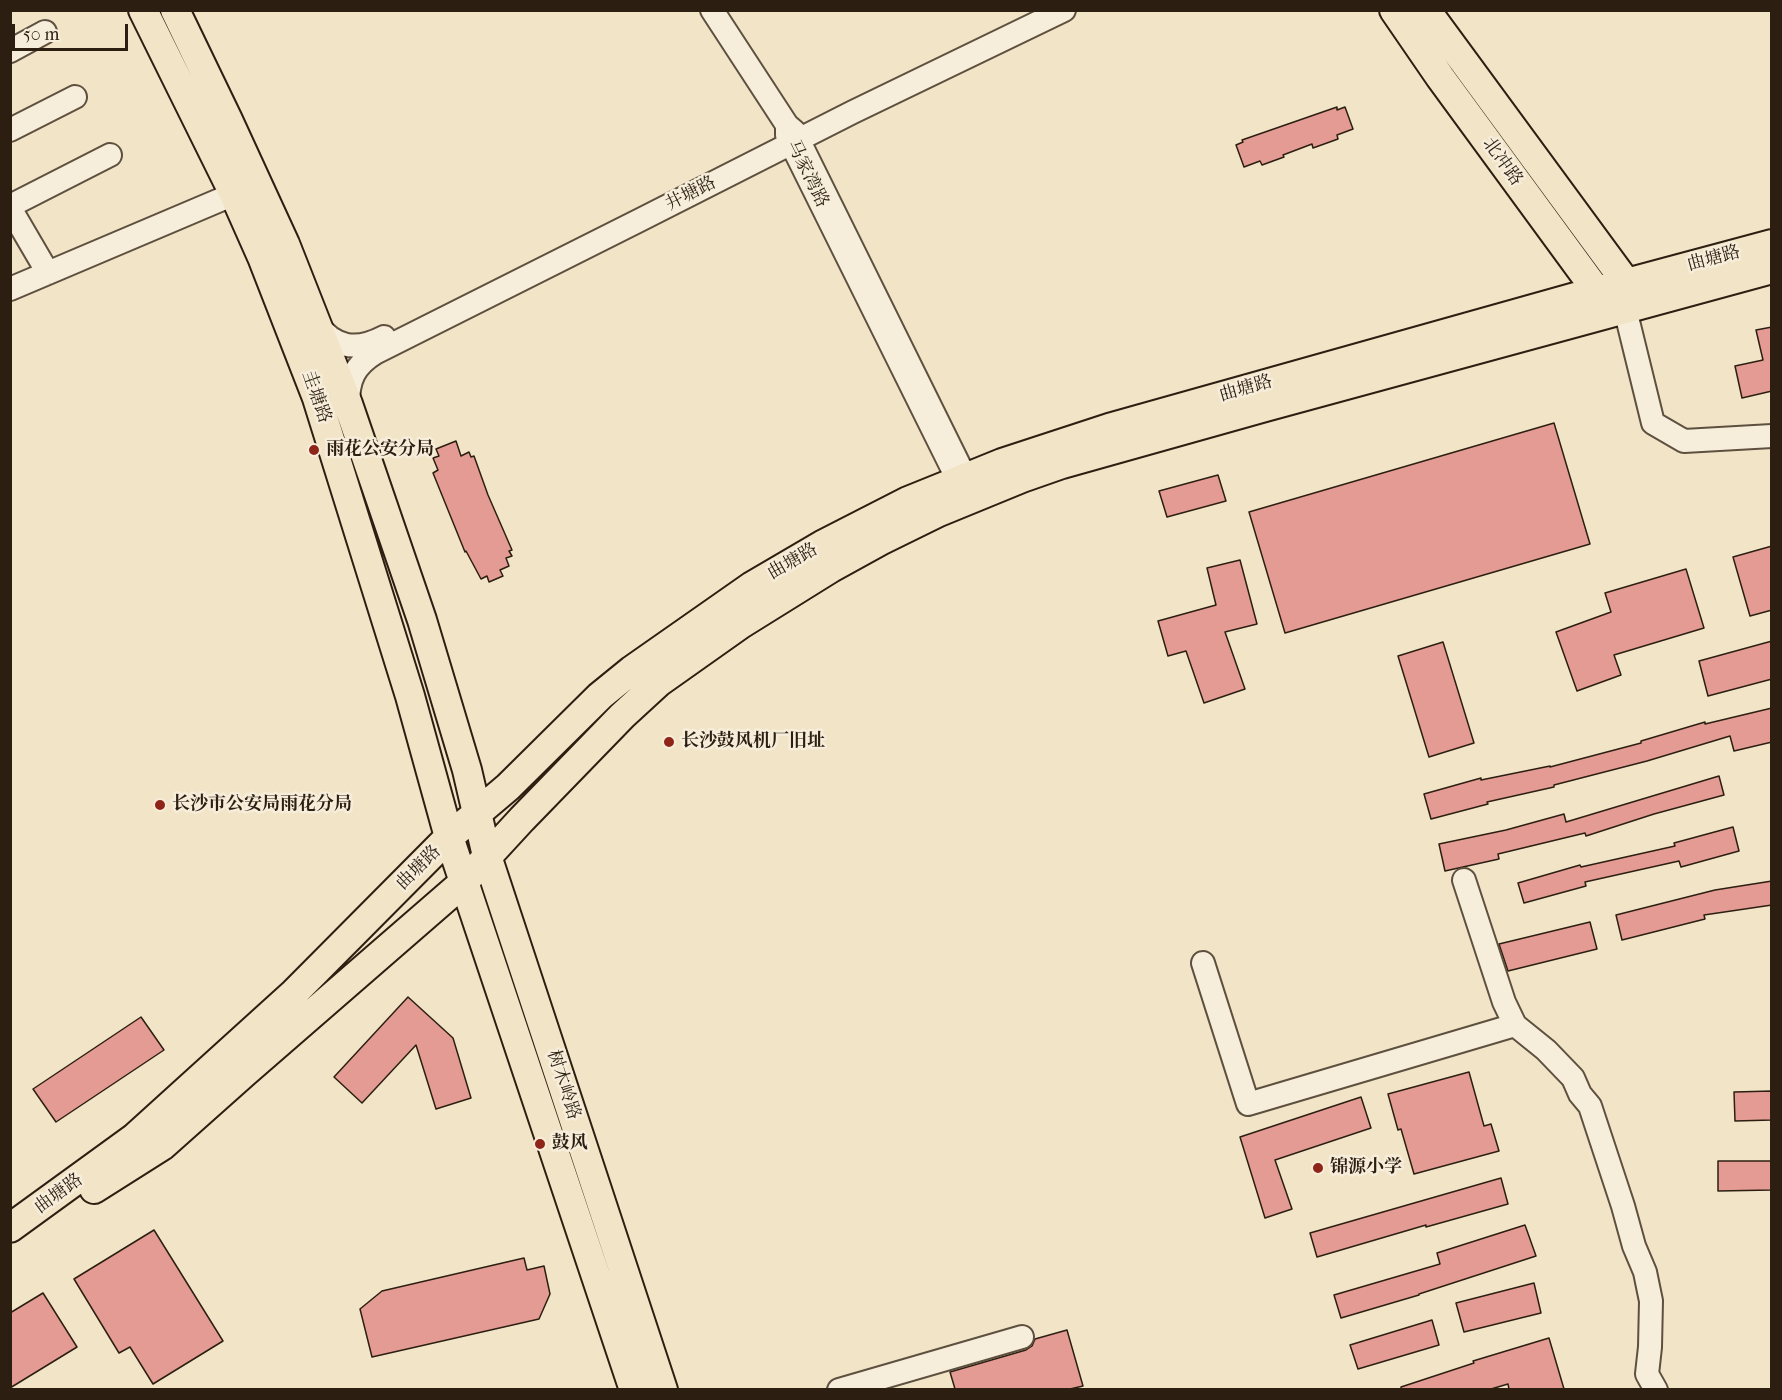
<!DOCTYPE html>
<html>
<head>
<meta charset="utf-8">
<style>
	body { margin:0 }
	#map { position:relative; width:1782px; height:1400px; overflow:hidden; background:#f2e4c7; font-family:"IM FELL French Canon",serif }
	canvas { display:block }
	.frame { position:absolute; inset:0; border:12px solid #2c1f12; pointer-events:none }
	.scale { position:absolute; left:12px; top:24px; width:116px; height:27px; box-sizing:border-box; border:3px solid #2c1f12; border-top:0; padding-left:8px; font-size:18px; line-height:21px; white-space:nowrap; color:#2c1f12; -webkit-text-stroke:4px #f7eddb; paint-order:stroke }
</style>
</head>
<body>
<div id="map">
<canvas width="1782" height="1400"></canvas>
<div class="frame"></div>
<div class="scale">50 m</div>
</div>
<script>
const g = document.querySelector('canvas').getContext('2d');
g.lineJoin = 'round';
function fill(path, color) { g.fillStyle = color; g.fill(path, 'evenodd'); }
function stroke(path, color, width, dash) { g.strokeStyle = color; g.lineWidth = width; g.lineCap = dash ? 'butt' : 'round'; g.setLineDash(dash || []); g.stroke(path); }
function drawText(font, color, halo, rows, align = 'center') {
  g.font = font + ' "IM FELL French Canon","Noto Serif SC",serif'; g.lineWidth = 5; g.setLineDash([]); g.textBaseline = 'middle'; g.strokeStyle = halo; g.fillStyle = color; for (const [text, x, y, turn = 0] of rows) {
    g.save(); g.translate(x, y); g.rotate((+turn || 0) * Math.PI / 180); g.textAlign = isNaN(turn) ? turn : align; if (halo) g.strokeText(text, 0, 0); g.fillText(text, 0, 0); g.restore();
  }
}
const building = new Path2D(`
	M1337,107v3l8,-3 8,22 -16,6 1,4 -25,9 -1,-4 -29,11 1,2 -22,8 -2,-4 -16,6 -8,-22 7,-3 -1,-2z
	M1772,327v64l-30,7 -7,-32 28,-6 -7,-30z
	M1554,423l36,121 -305,89 -36,-121z
	M456,441l5,15 8,-4 2,5 3,-1 14,39 24,55 -3,1 3,5 -6,2 3,8 -9,4 3,6 -14,6 -2,-6 -6,3 -15,-28 -1,1 -32,-79 5,-3 -5,-12 6,-2 -3,-7z
	M1218,475l8,26 -59,16 -8,-26z
	M1772,546v64l-22,6 -17,-59z
	M1240,560l17,64 -32,8 20,57 -41,14 -18,-52 -18,5 -10,-35 58,-16 -9,-37z
	M1686,569l18,59 -90,27 7,20 -44,16 -21,-59 55,-20 -6,-19z
	M1772,641v38l-64,17 -9,-35z
	M1443,642l31,101 -45,14 -31,-101z
	M1772,708v34l-38,9 -4,-15 -83,25 -93,24v2l-67,15 1,2 -57,15 -7,-25 57,-16v2l69,-14v1l91,-24v-2l64,-19v2z
	M1719,776l5,19 -70,19 -68,22 -1,-3 -87,21 1,5 -54,12 -6,-27 67,-14 58,-16 2,8z
	M1733,827l6,24 -58,16 -2,-6 -94,21 1,4 -62,17 -6,-20 62,-18 1,2 94,-21 -1,-3z
	M1772,881v24l-68,10 1,4 -83,21 -6,-25 99,-25z
	M1590,922l7,27 -89,22 -9,-27z
	M408,997l45,41 18,60 -35,11 -20,-64 -54,58 -28,-26z
	M141,1017l23,33 -108,72 -23,-33z
	M1469,1072l15,54 7,-2 8,27 -85,23 -13,-45 -3,1 -10,-36z
	M1772,1091v29l-37,1 -1,-29z
	M1361,1097l10,31 -96,32 17,49 -27,9 -25,-81z
	M1718,1161h54v29l-54,1z
	M1501,1178l7,26 -82,23v-2l-109,32 -7,-24z
	M1525,1225l11,31 -117,38v1l-78,23 -7,-23 106,-31 -3,-11z
	M154,1230l69,111 -70,43 -23,-37 -11,6 -45,-74z
	M524,1258l3,12 17,-4 6,28 -11,25 -167,38 -12,-48 22,-18z
	M1534,1283l7,30 -77,19 -8,-29z
	M43,1293l34,54 -67,41v-75z
	M1432,1320l7,25 -81,24 -8,-24z
	M1067,1330l16,56 -13,3h-115l-5,-17 76,-22 6,-4 3,-7z
	M1549,1338l15,51h-55l-1,-5 -17,5h-90v-2l73,-24 -1,-2z`);
fill(building, '#e39b93');
stroke(building, '#2c1f12', 1.5);
const minor = new Path2D(`
	M712,10l75,115
	M10,51l35,-19
	M10,130l65,-33
	M10,206l100,-51
	M10,208l38,65
	M10,289l224,-95
	M1625,309l28,114 31,18 88,-5
	M316,323c19,26 41,28 68,14
	M348,404c0,-24 6,-38 27,-51l265,-133 213,-108 211,-102
	M966,496l-179,-361v-10l7,6 4,8 175,354
	M1464,880l40,122 11,23 31,25 27,28 7,16 10,12 33,100 11,40 11,26 6,29 -1,46 -3,27 9,16
	M1203,963l45,141 267,-79
	M839,1390l183,-53`);
const major = new Path2D(`
	M143,10l91,184 28,63 55,141 93,298 39,141 185,553
	M175,10l53,110 57,124 63,160 74,216 45,150 20,86 176,534
	M1394,10l46,67 167,228
	M1426,10l210,286
	M94,1189l68,-43 82,-73 220,-191 58,-63 100,-103 37,-34 82,-58 90,-56 49,-27 59,-29 83,-34 40,-14 203,-57 507,-138
	M10,1228l124,-90 160,-145 155,-156 59,-50 92,-91 32,-26 120,-84 70,-41 86,-44 57,-23 37,-15 107,-35 488,-137 175,-47`);
stroke(minor, '#5e503f', 26);
stroke(major, '#2c1f12', 32);
stroke(minor, '#f7eddb', 22);
stroke(major, '#f2e4c7', 28);
for (const [x, y, r, color] of [
	[314,450,6,"#8f2418"],
	[669,742,6,"#8f2418"],
	[160,805,6,"#8f2418"],
	[540,1144,6,"#8f2418"],
	[1318,1168,6,"#8f2418"]
]) { const dot = new Path2D(); dot.arc(x, y, r, 0, 2 * Math.PI); g.fillStyle = color; g.fill(dot); stroke(dot, '#f7eddb', 2); }
drawText('18px', '#2c1f12', '#f7eddb', [
	["北冲路",1502,162,54],
	["马家湾路",807,174,64],
	["井塘路",691,194,-27],
	["曲塘路",1714,259,-15],
	["曲塘路",1246,389,-16],
	["圭塘路",316,397,71],
	["曲塘路",793,562,-30],
	["曲塘路",419,868,-45],
	["树木岭路",563,1085,72],
	["曲塘路",59,1194,-36]
]);
drawText('bold 18px', '#2c1f12', '#f7eddb', [
	["雨花公安分局",326,450],
	["长沙鼓风机厂旧址",681,742],
	["长沙市公安局雨花分局",172,805],
	["鼓风",552,1144],
	["锦源小学",1330,1168]
], 'left');
</script>
</body>
</html>
